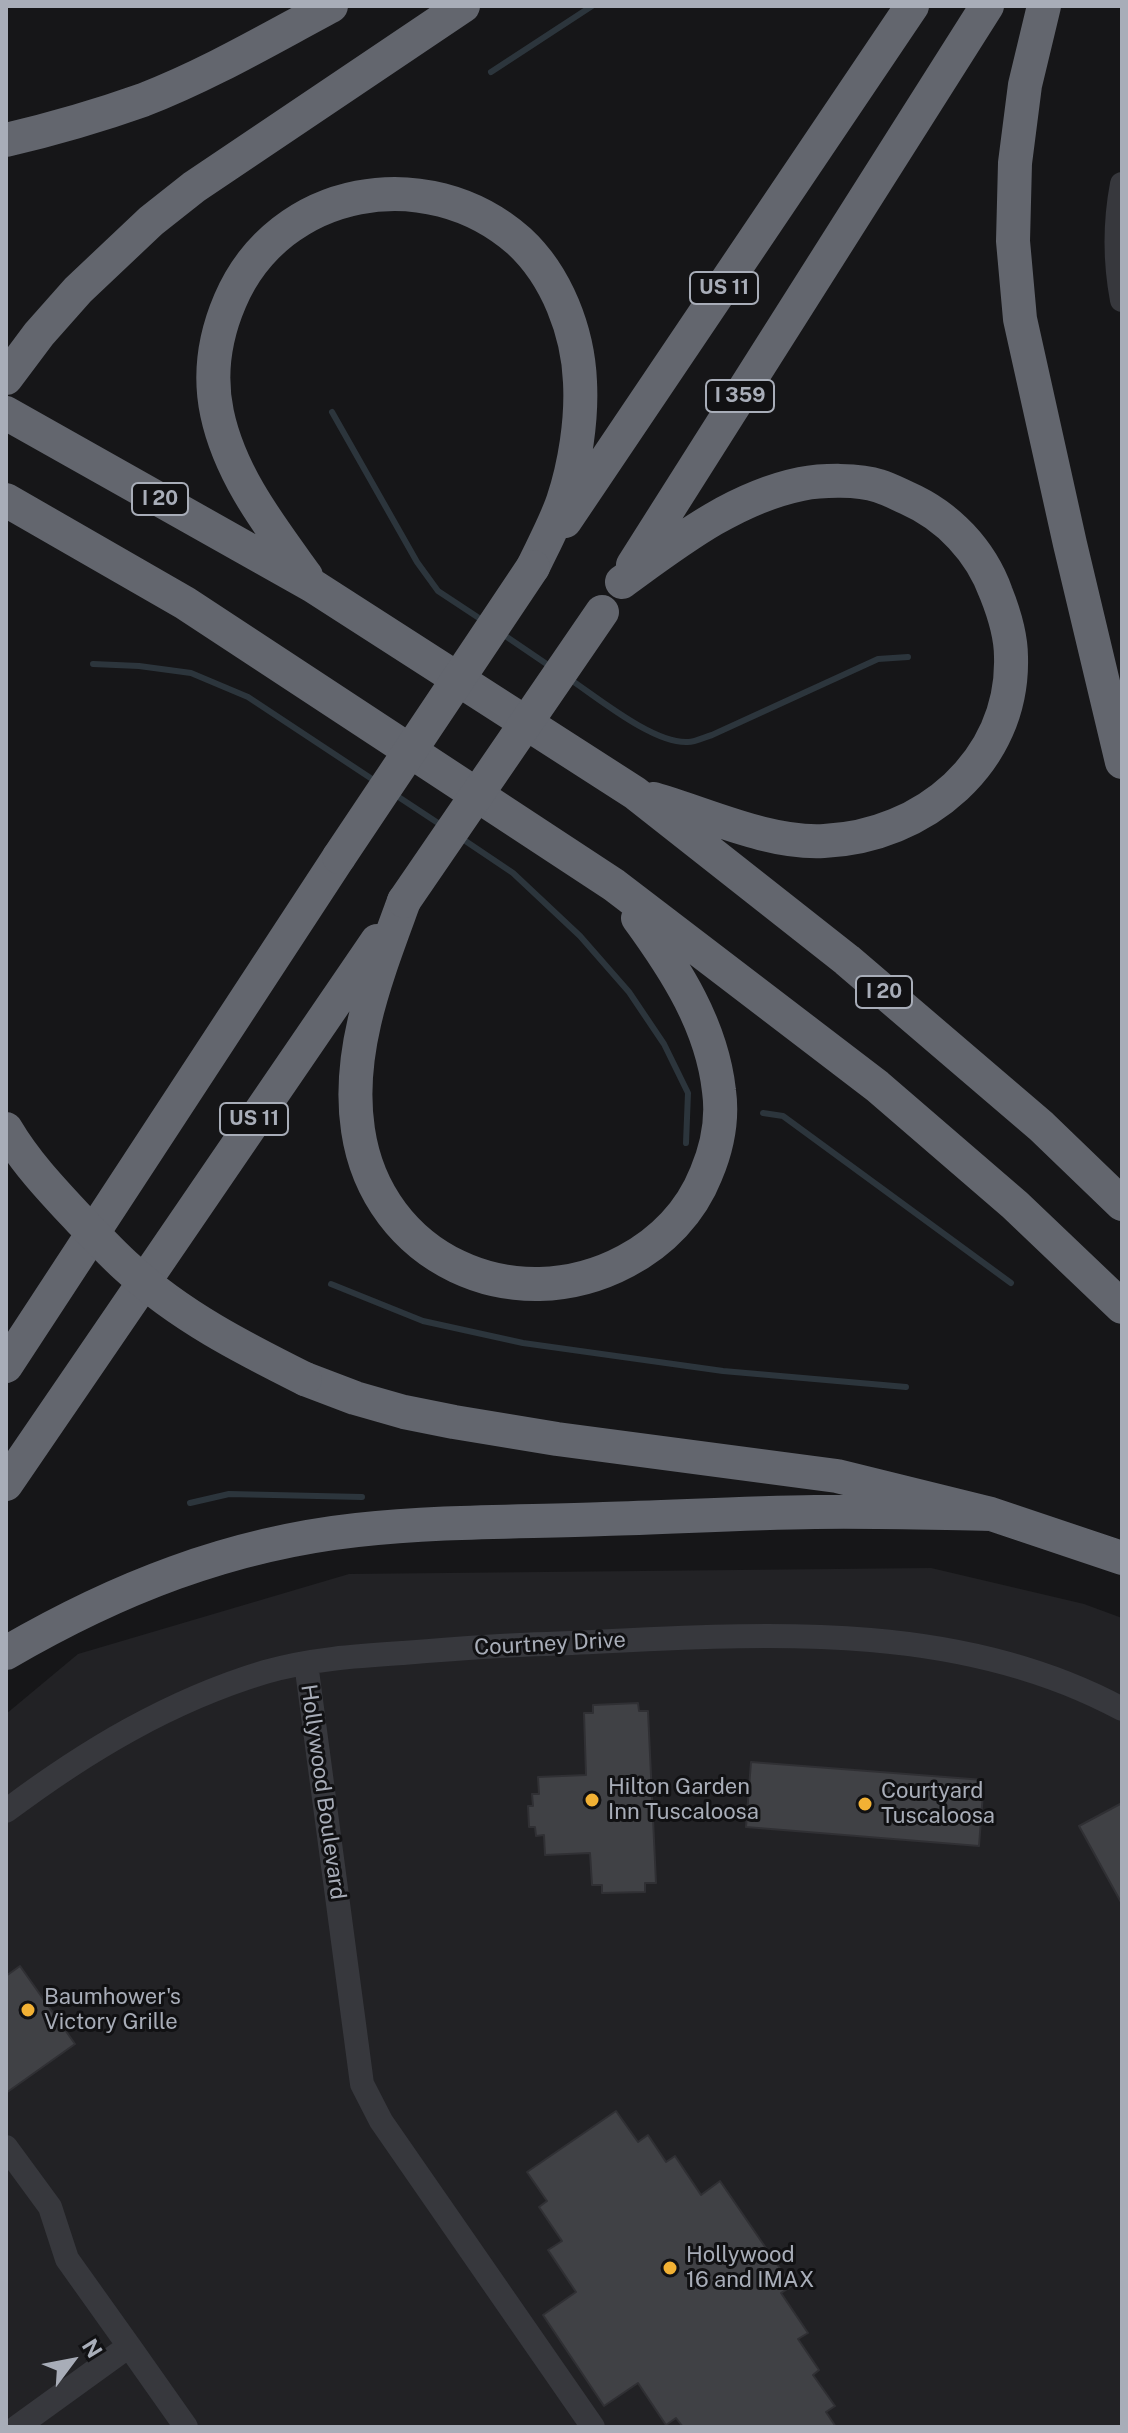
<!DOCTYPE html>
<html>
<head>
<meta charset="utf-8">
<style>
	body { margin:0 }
	#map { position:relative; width:1128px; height:2433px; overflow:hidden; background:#161618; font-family:"Public Sans",sans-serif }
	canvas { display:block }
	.frame { position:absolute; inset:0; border:8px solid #a8adb8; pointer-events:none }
	.north { position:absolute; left:32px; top:2321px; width:80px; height:80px; -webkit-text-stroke:6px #111113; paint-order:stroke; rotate:58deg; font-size:22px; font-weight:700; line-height:32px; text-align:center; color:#a8adb8 }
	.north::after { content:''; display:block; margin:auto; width:28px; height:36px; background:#a8adb8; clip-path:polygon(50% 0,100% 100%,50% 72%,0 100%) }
</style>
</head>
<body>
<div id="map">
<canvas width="1128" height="2433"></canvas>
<div class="frame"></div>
<div class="north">N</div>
</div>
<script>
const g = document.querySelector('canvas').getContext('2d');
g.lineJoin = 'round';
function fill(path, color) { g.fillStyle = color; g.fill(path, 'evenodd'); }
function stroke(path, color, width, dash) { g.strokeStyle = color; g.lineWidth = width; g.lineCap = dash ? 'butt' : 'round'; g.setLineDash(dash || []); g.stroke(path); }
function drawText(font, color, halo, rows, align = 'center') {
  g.font = font + ' "Public Sans",sans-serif'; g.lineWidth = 6; g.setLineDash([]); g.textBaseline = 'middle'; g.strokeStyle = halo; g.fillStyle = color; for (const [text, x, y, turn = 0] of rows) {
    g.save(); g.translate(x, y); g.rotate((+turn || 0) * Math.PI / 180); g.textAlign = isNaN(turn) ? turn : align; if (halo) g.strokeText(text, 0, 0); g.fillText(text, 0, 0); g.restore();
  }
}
fill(new Path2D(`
	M931,1568l153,36 38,14v809h-1116v-713l72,-60 271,-80z`), '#222225');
stroke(new Path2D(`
	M491,72l101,-66
	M332,412l85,150 21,29 47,31
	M501,633l50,34
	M93,664l46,2 52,7 57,24 127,84
	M571,680c27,18 83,64 117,62 7,0 17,-5 24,-7l166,-76 30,-2
	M394,794l47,31
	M461,838l52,35 67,63 49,56 35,52 24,49 -2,50
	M763,1113l20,3 228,167
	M331,1284l92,37 100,22 200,28 183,16
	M190,1503l39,-9 133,3`), '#2c353c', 6);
const building = new Path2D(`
	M638,1703l1,8h9l8,172h-11v9l-43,1v-8h-10l-2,-32 -45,2 -1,-20 -8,1 -1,-9h-6l-1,-21h5l-1,-12h7l-1,-17 48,-2 -2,-62h9v-8z
	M751,1762l233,18 -5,66 -233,-19z
	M1122,1803v101l-43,-78z
	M20,1966l55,78 -69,49v-117z
	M616,2111l22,31 10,-7 18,27 9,-6 26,39 19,-14 72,105 -11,7 27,40 -10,6 21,31 -6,5 22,31 -9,6 10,15h-153l-7,-9 -10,7 -28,-42 -34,23 -61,-91 33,-23 -28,-42 14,-9 -23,-34 8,-6 -20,-29z`);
fill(building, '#404145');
stroke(building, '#303034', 2);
stroke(new Path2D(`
	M1122,184c-7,37 -7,79 0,116
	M306,1663l56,421 19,37 212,306
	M6,1811c80,-60 163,-110 259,-139 45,-13 92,-16 138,-19 48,-4 96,-8 144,-9 192,-8 399,-30 575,65
	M6,2147l44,60 17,52 62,87
	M17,2427l112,-81 57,81`), '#37383d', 24);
stroke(new Path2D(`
	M1044,6l-19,79 -10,78 -2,78 7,78 50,225 52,218
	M6,140c47,-11 92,-24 137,-40 65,-25 126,-61 188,-94
	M6,378l33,-44 39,-44 73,-69 43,-34 269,-181
	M6,413l307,173 322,207 212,167 194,166 81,78
	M6,500l179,103 429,282 263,201 138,119 107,102
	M565,521l347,-515
	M633,565l354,-559
	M306,576c-36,-50 -76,-101 -89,-163 -8,-38 -2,-77 13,-112 49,-115 197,-141 289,-60 38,35 59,91 61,141 2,38 -5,83 -17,119 -8,23 -20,45 -30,66
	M622,582c55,-40 111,-84 179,-98 21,-4 58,-5 78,2 10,3 19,8 28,12 41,18 74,53 89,95 8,20 15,42 15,64 3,105 -88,180 -187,184 -55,3 -118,-27 -170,-42
	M404,901c-27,74 -58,150 -46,229 19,129 156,191 268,131 36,-19 65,-49 80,-87 11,-26 17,-54 13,-83 -7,-65 -43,-121 -81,-173
	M6,1366l333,-509
	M305,1379l50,19 49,14 50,10 103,17 280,37 154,38 131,44
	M6,1484l371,-543
	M6,1653c110,-64 223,-109 351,-123 81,-9 165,-8 247,-11 70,-2 141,-6 211,-7 59,-1 117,1 176,2`), '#63666e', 34);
stroke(new Path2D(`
	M339,857l194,-290
	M404,901l198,-289
	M6,1129c20,34 47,62 74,91 16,16 31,33 48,48 52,48 115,80 177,111`), '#63666e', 34);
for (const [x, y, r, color] of [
	[592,1800,8,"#f2b134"],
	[865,1804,8,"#f2b134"],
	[28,2010,8,"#f2b134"],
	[670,2268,8,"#f2b134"]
]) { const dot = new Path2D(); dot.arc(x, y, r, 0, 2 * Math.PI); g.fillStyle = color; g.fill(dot); stroke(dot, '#111113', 3); }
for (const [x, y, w] of [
	[724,288,68],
	[740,396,68],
	[160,499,56],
	[884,992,56],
	[254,1119,68]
]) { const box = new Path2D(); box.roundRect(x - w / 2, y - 16, w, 32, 6); g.fillStyle = '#111113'; g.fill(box); stroke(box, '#a8adb8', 2); }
drawText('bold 20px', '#a8adb8', null, [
	["US 11",724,288],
	["I 359",740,396],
	["I 20",160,499],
	["I 20",884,992],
	["US 11",254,1119]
]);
drawText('22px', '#a8adb8', '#111113', [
	["Courtney Drive",550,1644,-3],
	["Hollywood Boulevard",323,1792,82]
]);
drawText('22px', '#a8adb8', '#111113', [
	["Hilton Garden",608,1787],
	["Inn Tuscaloosa",608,1812],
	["Courtyard",881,1791],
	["Tuscaloosa",881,1816],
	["Baumhower's",44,1997],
	["Victory Grille",44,2022],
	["Hollywood",686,2255],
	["16 and IMAX",686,2280]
], 'left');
</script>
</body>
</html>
